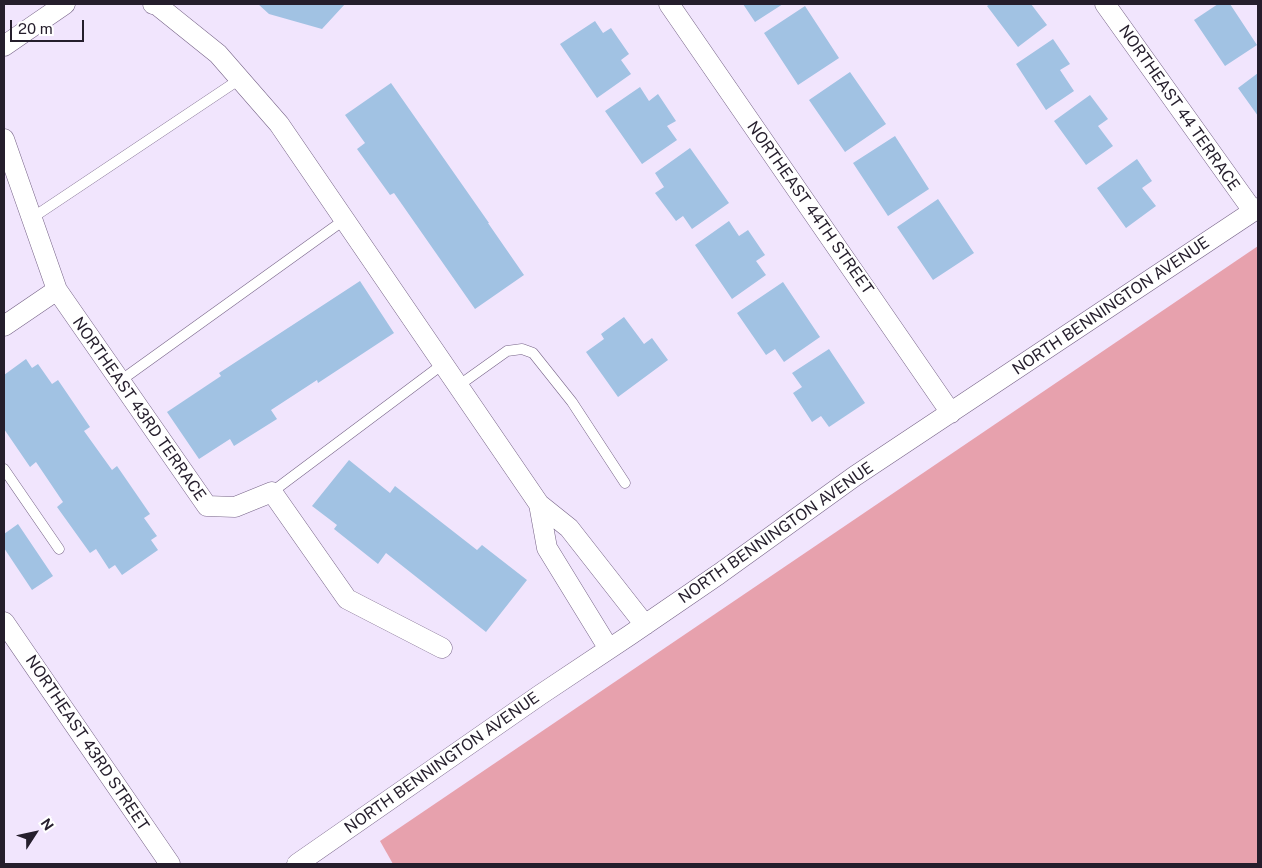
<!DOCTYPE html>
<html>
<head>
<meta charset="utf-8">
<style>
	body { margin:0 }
	#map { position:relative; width:1262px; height:868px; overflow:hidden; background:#f1e5fd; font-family:"Public Sans",sans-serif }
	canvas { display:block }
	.frame { position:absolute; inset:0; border:5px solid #251e2c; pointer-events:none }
	.north { position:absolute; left:10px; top:808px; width:50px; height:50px; -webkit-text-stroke:4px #fff; paint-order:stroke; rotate:55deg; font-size:14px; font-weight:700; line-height:20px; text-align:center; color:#251e2c }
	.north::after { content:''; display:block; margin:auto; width:18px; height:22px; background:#251e2c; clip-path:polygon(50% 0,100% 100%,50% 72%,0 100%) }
	.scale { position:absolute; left:10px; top:20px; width:74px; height:22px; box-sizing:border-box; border:2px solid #251e2c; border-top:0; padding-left:6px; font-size:15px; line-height:18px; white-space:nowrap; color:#251e2c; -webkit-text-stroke:4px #fff; paint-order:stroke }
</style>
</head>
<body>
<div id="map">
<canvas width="1262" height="868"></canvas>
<div class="frame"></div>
<div class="north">N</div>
<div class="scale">20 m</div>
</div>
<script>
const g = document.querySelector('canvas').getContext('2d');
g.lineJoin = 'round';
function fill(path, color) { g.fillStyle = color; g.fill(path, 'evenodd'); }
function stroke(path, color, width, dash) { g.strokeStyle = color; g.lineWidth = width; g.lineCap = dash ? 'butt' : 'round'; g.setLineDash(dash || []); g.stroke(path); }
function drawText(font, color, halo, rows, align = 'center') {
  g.font = font + ' "Public Sans",sans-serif'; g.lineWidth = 4.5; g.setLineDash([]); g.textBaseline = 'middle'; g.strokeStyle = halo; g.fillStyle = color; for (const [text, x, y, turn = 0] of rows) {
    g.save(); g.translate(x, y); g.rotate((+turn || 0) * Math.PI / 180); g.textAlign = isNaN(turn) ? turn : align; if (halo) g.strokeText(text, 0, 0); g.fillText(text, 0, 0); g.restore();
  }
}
fill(new Path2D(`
	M1258,246v618h-865l-13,-23z`), '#e7a1ad');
fill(new Path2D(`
	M258,4h87l-23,25 -53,-15z
	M743,4h40l-28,18z
	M990,4h41l16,21 -29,22 -31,-41z
	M1218,4h12l27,41 -32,21 -31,-46z
	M805,6l34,52 -41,27 -34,-52z
	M595,21l8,12 8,-5 18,26 -8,6 10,14 -34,24 -37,-54z
	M1053,39l17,25 -10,6 14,21 -28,19 -30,-46z
	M850,72l36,52 -41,28 -36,-52z
	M1258,73v43l-20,-28z
	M391,83l98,140h-1l36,52 -49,34 -81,-116 -4,2 -33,-46 8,-6 -20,-28z
	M640,87l9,14 9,-7 18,27 -9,5 10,14 -35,24 -37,-53z
	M1090,95l18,24 -10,7 15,20 -27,19 -32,-44z
	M895,136l34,53 -41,27 -35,-53z
	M690,148l39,55 -37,26 -9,-13 -7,5 -21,-28 9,-6 -9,-14z
	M1137,159l15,22 -10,7 14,18 -30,22 -29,-40z
	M938,199l36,54 -41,27 -36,-53z
	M729,221l10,15 9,-6 17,25 -9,6 10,14 -34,24 -37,-54z
	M360,281l34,52 -76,50 -1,-3 -46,30 6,9 -43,27 -4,-7 -31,20 -32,-47 54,-36 -2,-3z
	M783,282l37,55 -36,25 -9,-13 -9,6 -29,-42z
	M624,317l20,27 8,-6 16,22 -50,37 -32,-45 18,-13 -3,-5z
	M829,349l36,54 -36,24 -8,-11 -9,6 -19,-29 9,-6 -10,-14z
	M26,359l6,9 6,-4 14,20 6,-4 32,47 -6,4 28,39 5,-4 33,48 -6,4 13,18 -6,4 7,10 -36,25 -7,-10 -6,4 -13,-20 -6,4 -33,-46 6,-5 -27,-40 -6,5 -26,-38v-54z
	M349,460l41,33 5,-7 82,64 5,-5 45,35 -41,52 -100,-79 -8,11 -44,-35 3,-4 -25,-19z
	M18,524l35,52 -21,14 -28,-42v-14z`), '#a1c2e3');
const service = new Path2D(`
	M32,218l208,-139
	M120,381l224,-161
	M458,386l49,-35 15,-2 11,4 39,49 53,81
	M4,469l55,80
	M272,492l171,-128`);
const minor = new Path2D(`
	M153,4l4,1 61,49 61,70 260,380 30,24 76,97
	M669,4l282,409
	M1105,4l148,207
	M4,46l61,-42
	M4,139l53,151 150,216 28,1 37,-15 75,107 95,49
	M4,326l53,-36
	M539,504l8,44 62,101
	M4,622l166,242
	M297,864l243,-169 90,-60 89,-61 136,-98 403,-268`);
stroke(service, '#776488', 11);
stroke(minor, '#776488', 21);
stroke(service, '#fff', 10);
stroke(minor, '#fff', 20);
drawText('16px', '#251e2c', '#fff', [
	["NORTHEAST 44 TERRACE",1179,108,55],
	["NORTHEAST 44TH STREET",810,208,55],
	["NORTH BENNINGTON AVENUE",1111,306,-34],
	["NORTHEAST 43RD TERRACE",139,409,55],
	["NORTH BENNINGTON AVENUE",776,533,-35],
	["NORTHEAST 43RD STREET",87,743,56],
	["NORTH BENNINGTON AVENUE",442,763,-35]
]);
</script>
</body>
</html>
